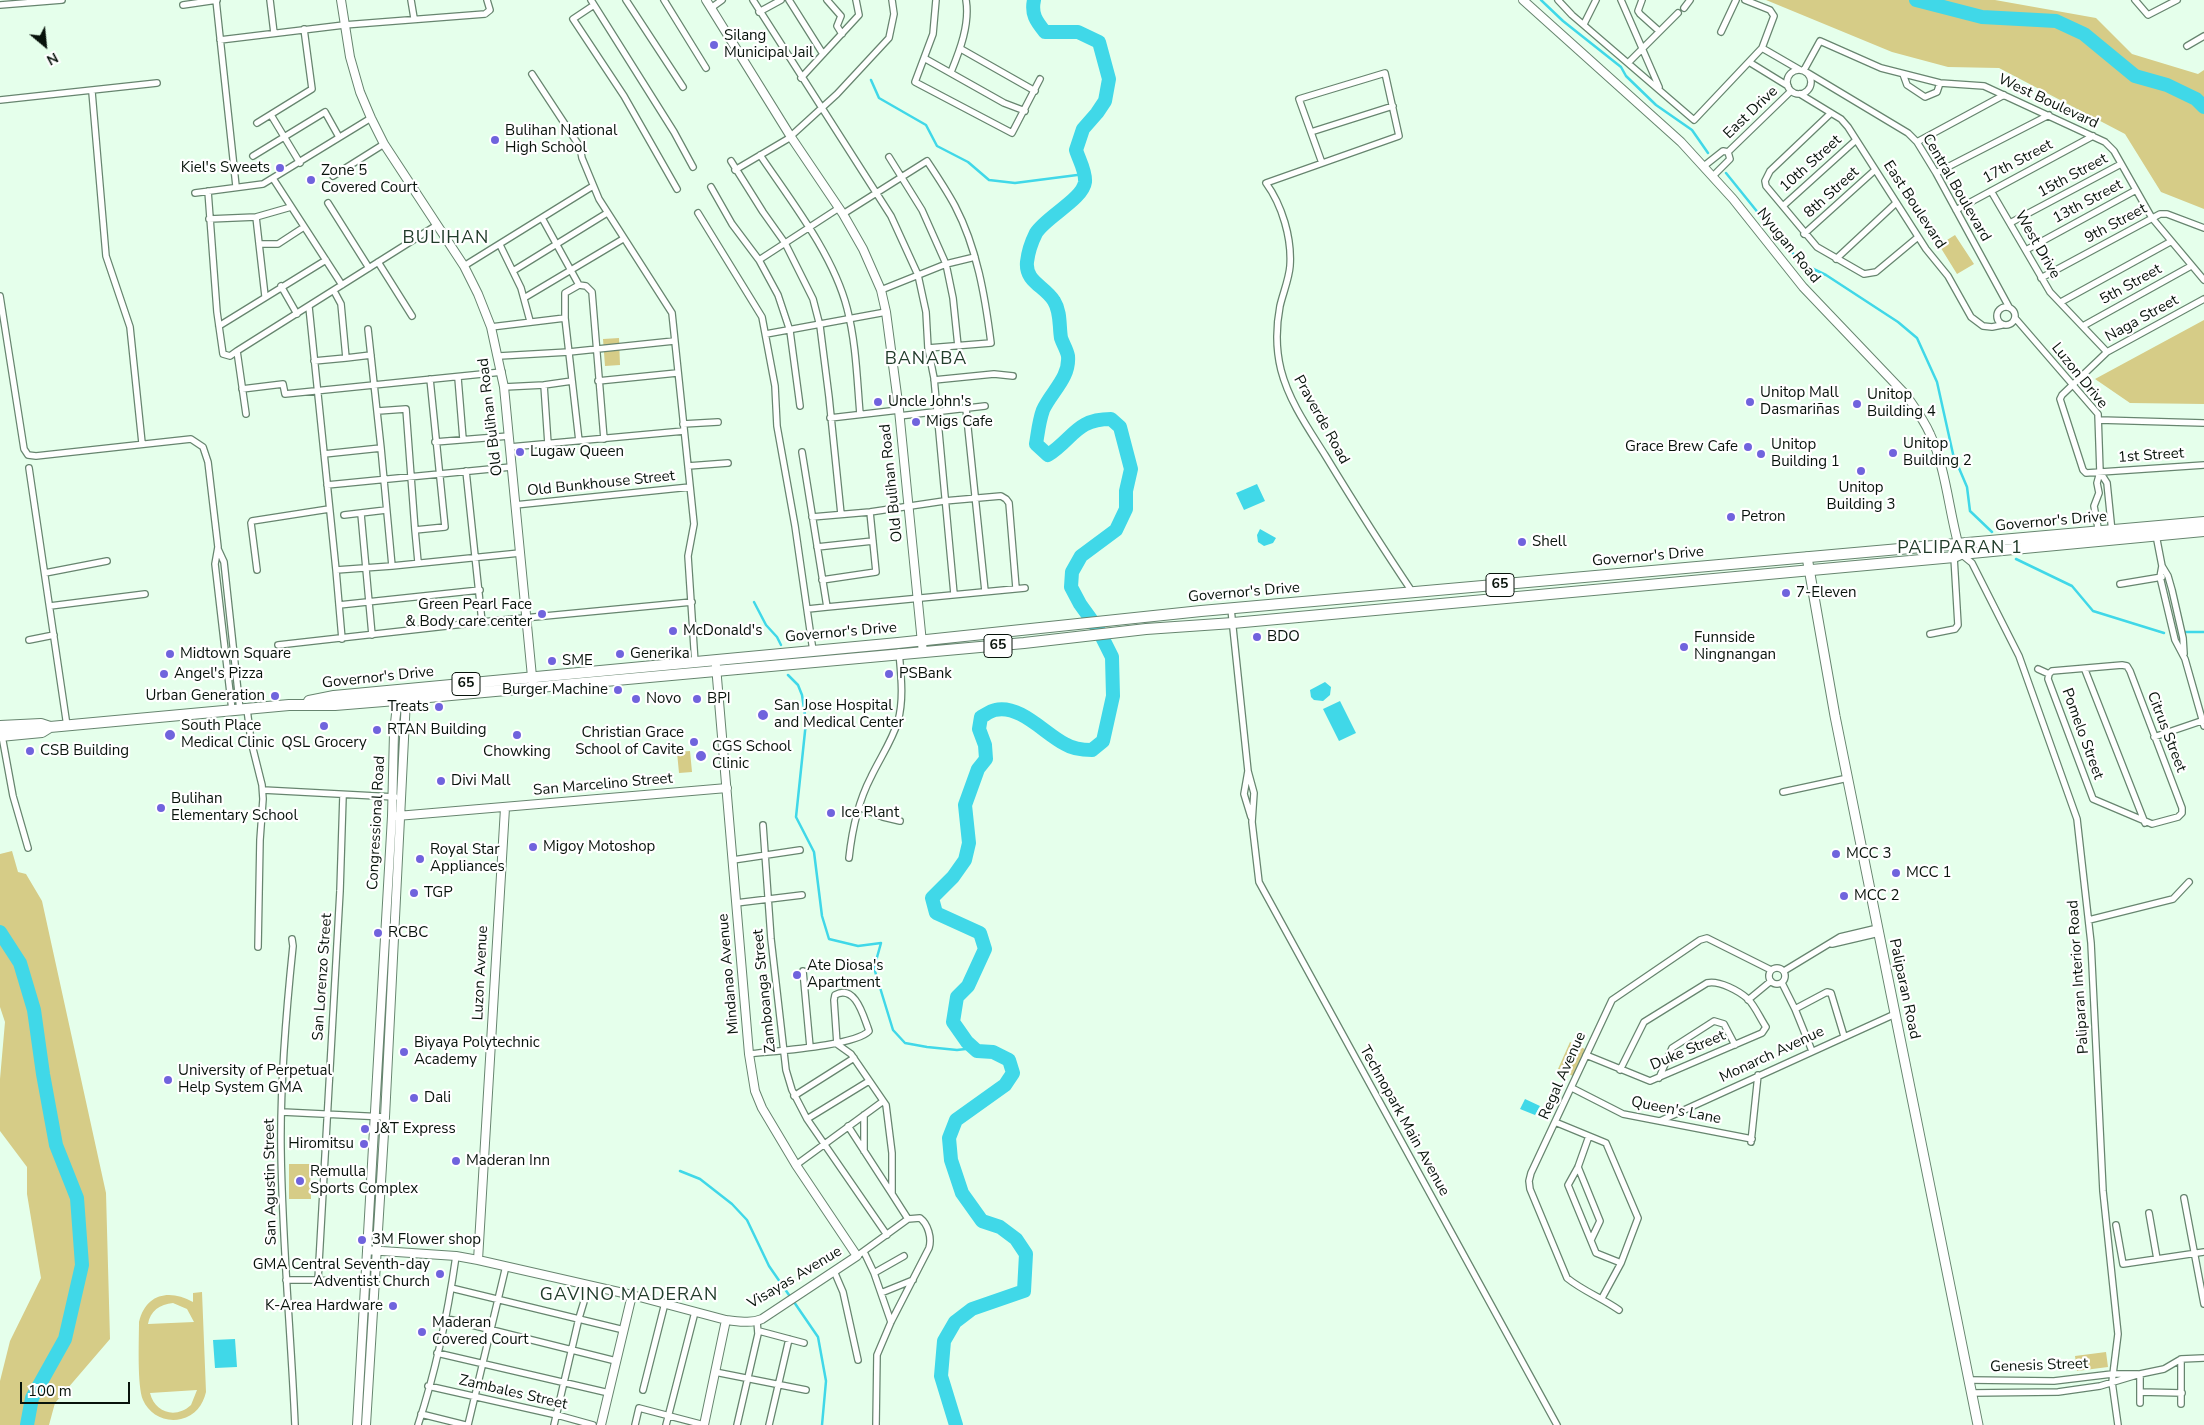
<!DOCTYPE html>
<html>
<head>
<meta charset="utf-8">
<style>
	body { margin:0 }
	#map { position:relative; width:2204px; height:1425px; overflow:hidden; background:#e5ffeb; font-family:"Nunito Sans",sans-serif }
	canvas { display:block }
	.north { position:absolute; left:20px; top:20px; width:50px; height:50px; -webkit-text-stroke:4px #fff; paint-order:stroke; rotate:152deg; font-size:14px; font-weight:700; line-height:20px; text-align:center; color:#08130b }
	.north::after { content:''; display:block; margin:auto; width:18px; height:22px; background:#08130b; clip-path:polygon(50% 0,100% 100%,50% 72%,0 100%) }
	.scale { position:absolute; left:20px; top:1382px; width:110px; height:22px; box-sizing:border-box; border:2px solid #08130b; border-top:0; padding-left:6px; font-size:15px; line-height:18px; white-space:nowrap; color:#08130b; -webkit-text-stroke:4px #fff; paint-order:stroke }
</style>
</head>
<body>
<div id="map">
<canvas width="2204" height="1425"></canvas>
<div class="north">N</div>
<div class="scale">100 m</div>
</div>
<script>
const g = document.querySelector('canvas').getContext('2d');
g.lineJoin = 'round';
function fill(path, color) { g.fillStyle = color; g.fill(path, 'evenodd'); }
function stroke(path, color, width, dash) { g.strokeStyle = color; g.lineWidth = width; g.lineCap = dash ? 'butt' : 'round'; g.setLineDash(dash || []); g.stroke(path); }
function drawText(font, color, halo, rows, align = 'center') {
  g.font = font + ' "Nunito Sans",sans-serif'; g.lineWidth = 4.5; g.setLineDash([]); g.textBaseline = 'middle'; g.strokeStyle = halo; g.fillStyle = color; for (const [text, x, y, turn = 0] of rows) {
    g.save(); g.translate(x, y); g.rotate((+turn || 0) * Math.PI / 180); g.textAlign = isNaN(turn) ? turn : align; if (halo) g.strokeText(text, 0, 0); g.fillText(text, 0, 0); g.restore();
  }
}
fill(new Path2D(`
	M1766,0h229l101,18 36,36 66,20 6,-4v139l-43,-17 -36,-58 -126,-66 -51,-1 -56,-15z
	M1955,235l19,29 -17,10 -18,-29z
	M2204,320v84l-74,-1 -35,-24z
	M619,338l1,27 -15,1 -2,-27z
	M690,751l2,21 -13,1 -2,-21z
	M12,851l6,21 8,2 16,27 64,292 4,146 -55,64 -6,22h-49v-44l10,-40 31,-63 -14,-84v-27l-27,-36v-52l5,-57 -5,-15v-153z
	M1570,1042l15,7 -12,27 -15,-7z
	M289,1164h21l1,35h-22z
	M202,1292l4,100c-3,13 -11,24 -25,27 -16,4 -32,-5 -38,-19 -6,-14 -4,-61 -4,-78 7,-29 31,-33 54,-20v-9zM173,1303l14,6 7,13 -46,2c2,-13 12,-20 25,-21zM197,1390l-6,15c-15,14 -36,8 -41,-12z
	M2106,1352l2,15 -31,4 -2,-15z`), '#d6cc87');
fill(new Path2D(`
	M1257,484l8,17 -21,9 -8,-17z
	M1260,529l16,9 -3,5 -9,3 -6,-4 -1,-7z
	M1325,682l6,5 -1,8 -7,6 -9,-1 -3,-3 -1,-7z
	M1340,701l16,32 -17,8 -16,-32z
	M1525,1099l15,7 -5,9 -15,-6z
	M235,1339l2,28 -22,1 -2,-28z`), '#40d8e8');
stroke(new Path2D(`
	M1541,0l22,21 58,46 5,9 30,29 36,25 16,23
	M871,80l8,18 47,27 11,21 31,16 21,18 26,3 70,-9
	M1726,173l50,62 27,29 23,11 72,47 19,16 20,44 16,72 14,33 3,24 22,21
	M2016,559l56,27 21,25 71,22
	M754,602l12,23 11,12 4,8
	M2185,632h19
	M788,675l10,10 4,10 4,27 -10,95 18,35 8,64 7,23 29,7 23,-3 -7,25 19,62 12,13 22,4 30,3 17,-2
	M680,1171l20,8 32,25 15,16 22,46 20,29
	M794,1302l24,35 8,44 -4,44`), '#40d8e8', 2.5);
stroke(new Path2D(`
	M1916,0l66,17 74,4 28,13 51,42 32,9 29,14 8,8
	M0,932l20,31 14,47 9,64 13,71 21,53 5,67 -17,74 -33,59 -5,27
	M956,1425l-15,-49 3,-35 11,-19 17,-13 52,-18 2,-37 -10,-15 -16,-12 -18,-6 -20,-28 -11,-33 -2,-22 7,-18 49,-35 8,-12 -4,-13 -16,-8 -16,-1 -10,-9 -14,-20 4,-25 11,-11 17,-37 -5,-16 -44,-20 -4,-15 21,-21 12,-17 4,-17 -4,-38 13,-36 8,-10 -1,-14 -6,-16 2,-12c4,-2 9,-6 14,-7 25,-6 50,24 70,34 8,5 18,6 27,6l11,-9 10,-45 -1,-39 -14,-28 -18,-25 -9,-17 1,-15 9,-16 35,-26 10,-21v-18l5,-22 -11,-42 -9,-8c-35,0 -37,19 -63,36l-12,-11c2,-12 3,-23 7,-34 8,-18 27,-32 25,-54 -1,-6 -5,-12 -7,-18 -2,-12 0,-26 -7,-37 -9,-15 -29,-19 -27,-39 1,-9 5,-21 9,-29 10,-16 47,-34 49,-51 1,-11 -6,-22 -9,-32l7,-21 14,-16 8,-12 4,-22 -10,-37 -21,-10h-33c-9,-11 -14,-18 -11,-32`), '#40d8e8', 14);
const street = new Path2D(`
	M216,0l20,186
	M270,0l4,33
	M411,0l3,18
	M591,0l83,132 19,35
	M626,0l57,87
	M664,0l42,68
	M753,0l138,216 27,59 8,37 2,36 6,30 20,216
	M789,0l34,54
	M827,0l14,16 -4,10 5,8
	M936,0l-3,34 -18,48 97,51 28,-54
	M1558,0l14,15 122,105 68,-72 12,-32 -4,-6 -25,-10
	M1621,0l38,87
	M1642,0l-4,11 2,3 19,17
	M2135,0l13,15 29,-15
	M0,5l62,-5
	M183,5l34,-5
	M594,5l-21,14 51,77 53,93
	M711,8l11,-8
	M1684,8l6,-8
	M759,12l22,-12
	M1584,24l12,-24
	M1721,32l15,-32
	M220,40l124,-15 141,-11 5,-4 -3,-10
	M2187,46l17,-10
	M1762,48l38,22
	M961,49l74,42
	M924,58l80,45 21,8
	M1749,62l39,24
	M1628,63l50,-50
	M1787 82a12 12 0 1 1 24 0a12 12 0 1 1-24 0Z
	M1804,70l16,-29 61,27 59,15 44,3 121,56 9,9 38,67 52,62
	M951,72c9,-22 19,-48 15,-72
	M1808,73l100,60 9,9 19,31 73,134
	M532,74l48,73 2,11 17,41 73,114 22,211 -6,32 7,107
	M1903,74l4,11 18,12 12,-5 3,-9
	M801,78l58,-63 -3,-15
	M92,92l14,164 24,71 12,116
	M1800,94l41,25 7,8 78,122 22,27 23,41 12,9 9,1 10,-2
	M0,100l157,-17
	M1831,113l-61,58 -5,10 1,5 51,61 47,27 12,-2 42,-35
	M271,115l29,48
	M257,123l55,-34 -8,-60
	M1311,132l82,-26
	M791,136l46,-42 52,-56 5,-24 -2,-14
	M1917,142l87,-47
	M760,155c31,46 73,99 87,153 9,34 10,71 13,106
	M253,156l72,-44 14,25
	M889,157l33,53 24,54 7,34 5,48
	M731,161l32,51 22,31 28,56 7,27 9,71 12,117
	M1322,163l-23,-64 86,-26 14,63 -133,47c16,22 26,55 24,83 -1,13 -7,27 -10,40 -4,21 -4,44 1,64 8,31 27,58 44,85 28,46 57,92 88,138
	M1704,166l19,-15 5,1 63,-61
	M735,170l56,-33
	M1936,173l113,-58
	M333,176l51,-32
	M1713,176l17,-17 -2,-7
	M274,180l68,105
	M711,187l21,37 27,36 19,35 12,36 10,75
	M208,191l9,121 6,42 7,2 7,-5 9,63
	M1991,191l59,101 57,60
	M195,193l68,-9 108,-66
	M328,203l41,65
	M1783,206l73,-66
	M1956,210l137,-74
	M698,213l64,104 13,69 2,40 18,100 18,125
	M843,214l84,-53c10,15 20,30 28,45 22,42 30,90 36,137l-63,5
	M256,217l9,79
	M542,218l37,67 7,1 6,6 12,147
	M209,219l47,-2 35,-10
	M2010,223l111,-59
	M1804,234l71,-64
	M259,244h19l26,-17
	M500,245l21,43 9,33
	M2026,250l110,-60
	M1836,259l60,-56
	M759,260l80,-52
	M378,262l34,54
	M464,266l129,-80
	M513,271l94,-58
	M2041,278l119,-64h7l37,14
	M281,286l16,28
	M881,290l65,-26 29,-7
	M0,296l24,153 4,6 8,1 155,-17 12,8 5,15 10,85 -3,17 17,146
	M524,298l99,-59
	M2204,299l-97,53 -45,43 -2,4 23,71 3,3 118,-8
	M2061,302l109,-60
	M1997 316a9 9 0 1 1 18 0a9 9 0 1 1-18 0Z
	M309,307l27,263 56,-4 128,-13
	M2015,318l83,96 2,58 -3,11 2,10 -5,13 5,27
	M219,326l107,-66
	M2083,326l108,-60
	M491,327l74,-9
	M766,334l120,-22
	M237,351l200,-126
	M499,356l70,-4 105,-11
	M346,358l25,-3
	M314,361l32,-3 -5,-54 -7,-13
	M458,378l5,61
	M934,380l60,-6 19,2
	M598,381l79,-8
	M544,385l28,-4
	M504,387l40,-2 4,59
	M242,389l41,-5 2,10 217,-22
	M966,409l19,182
	M378,411l28,-2 9,121 30,-3 -15,-148
	M899,416l86,-10
	M830,418l69,-8
	M2099,420l105,3
	M683,424l35,-2
	M579,441l-14,-123v-25l14,-8
	M435,442l74,-6
	M510,447l174,-16
	M381,448l11,118
	M802,452l25,155 -19,2
	M324,454l57,-6 -13,-119
	M688,466l40,-3
	M29,468l38,258
	M466,471l16,151
	M2100,472l7,11 5,49
	M327,485l184,-18
	M515,505l175,-18
	M361,514l11,121
	M344,515l42,-5
	M812,517l58,-5 74,-11 57,-5 5,3 3,4 7,85
	M415,530l3,32
	M2156,535l6,31 6,10 4,14 11,48 1,16
	M817,547l56,-6
	M218,549l6,13 16,148
	M1961,554l11,9 47,93 58,163 14,124 12,248 15,143 -6,48 6,43
	M2162,566l-2,11 15,63 10,19 19,67
	M257,570l-6,-47 1,-2 77,-12
	M336,570l6,69
	M45,573l62,-12
	M822,580l54,-8 -6,-60
	M2120,584l42,-7
	M339,605l141,-15
	M50,606l95,-12
	M827,607l198,-19
	M1231,609l17,162 6,22 -2,29 7,60 298,543
	M1930,634l25,-5 3,-4 -4,-68
	M29,640l25,-5
	M278,645l204,-23 210,-20
	M2122,665l5,1 3,5 52,137v5l-4,4 -26,7 -59,-25 -45,-120 1,-5 3,-3z
	M2038,669l11,5
	M2085,670l60,153
	M247,709l4,32 11,44 1,14 -3,41 -2,107
	M2,736l11,60 15,52
	M2154,737l50,-17
	M1248,771l-4,23 7,23
	M263,790l132,7
	M1783,792l65,-14
	M859,807l24,10 17,4
	M763,825l8,114 15,131 6,20 15,29 80,116
	M849,858c3,-28 9,-56 22,-81 9,-19 21,-36 27,-56 6,-22 3,-46 1,-69
	M733,860l67,-10
	M736,903l66,-8
	M2089,920l84,-21 16,-17
	M292,939l1,7c-7,67 -13,135 -12,203 1,92 10,184 14,276
	M1832,944l47,-11
	M1769 976a8 8 0 1 1 16 0a8 8 0 1 1-16 0Z
	M803,971l7,76
	M1784,971l56,-34 38,-9
	M1782,983l13,26 17,42
	M1748,1000l23,-19
	M1795,1009l32,-17 4,1 13,43
	M837,1044l14,10 35,51 6,48v41l16,25
	M749,1054c24,-3 106,-8 120,-23l-1,-3c-5,-13 -13,-44 -33,-33l-1,5 3,44
	M1586,1055l64,26 112,-48 4,-6c-6,-9 -11,-21 -18,-28 -9,-8 -29,-19 -41,-16l-63,39 -24,48
	M1659,1078l13,-30 42,-27 10,3 11,21
	M1572,1088l51,26 129,25
	M794,1096l60,-38
	M282,1112l103,5
	M807,1119l62,-38
	M1660,1121l235,-107
	M1555,1122l51,21 32,75 -17,45 -19,35
	M848,1126l44,68
	M1589,1136l-11,31 -10,18 28,68 25,10
	M1751,1142l7,-67
	M864,1151v-36
	M796,1165l86,-63
	M1578,1167l22,54 -9,19
	M2184,1198l20,106
	M2149,1213l8,46
	M2116,1225l7,39 81,-12
	M864,1252l10,21 17,49
	M857,1256l51,-37 12,-1c8,6 12,20 9,30l-38,74 -14,33 -1,70
	M834,1271l9,21 15,68
	M874,1273l30,-17
	M286,1280h32l47,3
	M318,1280l22,-389 3,-95
	M451,1288l173,42
	M881,1293l32,-13
	M1619,1310c-17,-12 -36,-19 -52,-32l-37,-89 -1,-8 2,-8 81,-173 88,-60 7,-2 64,32
	M444,1318l172,43
	M759,1331l45,12
	M437,1353l172,40
	M2181,1359v45
	M715,1372l91,18
	M1969,1380l85,1 58,-7h26
	M428,1386l129,29 36,10
	M643,1390l22,-87
	M2140,1392l42,1
	M1971,1393l87,-1 42,-6 40,-12 24,-5 17,-10 23,-1
	M2140,1403v-29
	M421,1414l44,11
	M418,1425c18,-54 30,-113 38,-169
	M468,1425l38,-159
	M554,1425l25,-107 10,-33
	M635,1425l4,-17 65,17
	M666,1425l29,-113
	M737,1425l21,-91 -1,-13
	M769,1425l20,-86`);
const secondary = new Path2D(`
	M341,0l9,57 10,35 11,26 13,26 80,122 14,28 13,33 13,60 29,300
	M706,0l85,137 52,77 20,35 18,41 5,22 13,98 24,243
	M1523,0l158,142 52,57 70,88 103,108c9,13 18,25 24,39 17,37 19,81 31,120
	M397,816l330,-28
	M367,1250l89,6 22,4 154,35 94,25c11,1 25,4 36,-1l95,-63 -61,-91 -34,-57 -7,-17 -6,-37 -33,-388
	M478,1260l27,-452
	M357,1425l35,-609 2,-84 4,-36
	M366,1425l19,-308 21,-418 -2,-3
	M601,1425l31,-130
	M704,1425l22,-105`);
const primary = new Path2D(`
	M1807,557l28,159 143,709`);
const highway = new Path2D(`
	M309,701l25,-5 564,-53 303,-32 1003,-89
	M0,726l41,-2 9,3
	M0,736l42,-4 8,-5 239,-22h46l61,-5 628,-57 122,-14 87,-6 721,-66 7,-3 243,-23`);
stroke(street, '#67856f', 8);
stroke(secondary, '#67856f', 10);
stroke(primary, '#67856f', 11);
stroke(highway, '#67856f', 12);
stroke(street, '#fff', 5.5);
stroke(secondary, '#fff', 8);
stroke(primary, '#fff', 9);
stroke(highway, '#fff', 10);
for (const [x, y, r, color] of [
	[714,45,5,"#7063dd"],
	[495,140,5,"#7063dd"],
	[280,168,5,"#7063dd"],
	[311,180,5,"#7063dd"],
	[878,402,5,"#7063dd"],
	[1750,402,5,"#7063dd"],
	[1857,404,5,"#7063dd"],
	[916,422,5,"#7063dd"],
	[1748,447,5,"#7063dd"],
	[520,452,5,"#7063dd"],
	[1893,453,5,"#7063dd"],
	[1761,454,5,"#7063dd"],
	[1861,471,5,"#7063dd"],
	[1731,517,5,"#7063dd"],
	[1522,542,5,"#7063dd"],
	[1786,593,5,"#7063dd"],
	[542,614,5,"#7063dd"],
	[673,631,5,"#7063dd"],
	[1257,637,5,"#7063dd"],
	[1684,647,5,"#7063dd"],
	[170,654,5,"#7063dd"],
	[620,654,5,"#7063dd"],
	[552,661,5,"#7063dd"],
	[164,674,5,"#7063dd"],
	[889,674,5,"#7063dd"],
	[618,690,5,"#7063dd"],
	[275,696,5,"#7063dd"],
	[636,699,5,"#7063dd"],
	[697,699,5,"#7063dd"],
	[439,707,5,"#7063dd"],
	[763,715,6,"#7063dd"],
	[324,726,5,"#7063dd"],
	[377,730,5,"#7063dd"],
	[170,735,6,"#7063dd"],
	[517,735,5,"#7063dd"],
	[694,742,5,"#7063dd"],
	[30,751,5,"#7063dd"],
	[701,756,6,"#7063dd"],
	[441,781,5,"#7063dd"],
	[161,808,5,"#7063dd"],
	[831,813,5,"#7063dd"],
	[533,847,5,"#7063dd"],
	[1836,854,5,"#7063dd"],
	[420,859,5,"#7063dd"],
	[1896,873,5,"#7063dd"],
	[414,893,5,"#7063dd"],
	[1844,896,5,"#7063dd"],
	[378,933,5,"#7063dd"],
	[797,975,5,"#7063dd"],
	[404,1052,5,"#7063dd"],
	[168,1080,5,"#7063dd"],
	[414,1098,5,"#7063dd"],
	[365,1129,5,"#7063dd"],
	[364,1144,5,"#7063dd"],
	[456,1161,5,"#7063dd"],
	[300,1181,5,"#7063dd"],
	[362,1240,5,"#7063dd"],
	[440,1274,5,"#7063dd"],
	[393,1306,5,"#7063dd"],
	[422,1332,5,"#7063dd"]
]) { const dot = new Path2D(); dot.arc(x, y, r, 0, 2 * Math.PI); g.fillStyle = color; g.fill(dot); stroke(dot, '#fff', 2); }
for (const [x, y, w] of [
	[1500,585,28],
	[998,646,28],
	[466,684,28]
]) { const box = new Path2D(); box.roundRect(x - w / 2, y - 11.5, w, 23, 4); g.fillStyle = '#fff'; g.fill(box); stroke(box, '#08130b', 1); }
drawText('bold 14px', '#08130b', null, [
	["65",1500,585],
	["65",998,646],
	["65",466,684]
]);
drawText('15px', '#08130b', '#fff', [
	["Silang",724,36],
	["Municipal Jail",724,53],
	["Bulihan National",505,131],
	["High School",505,148],
	["Kiel's Sweets",270,168,"right"],
	["Zone 5",321,171],
	["Covered Court",321,188],
	["Unitop Mall",1760,393],
	["Dasmariñas",1760,410],
	["Unitop",1867,395],
	["Building 4",1867,412],
	["Uncle John's",888,402],
	["Migs Cafe",926,422],
	["Unitop",1903,444],
	["Building 2",1903,461],
	["Unitop",1771,445],
	["Building 1",1771,462],
	["Grace Brew Cafe",1738,447,"right"],
	["Lugaw Queen",530,452],
	["Unitop",1861,488,"center"],
	["Building 3",1861,505,"center"],
	["Petron",1741,517],
	["Shell",1532,542],
	["7-Eleven",1796,593],
	["Green Pearl Face",532,605,"right"],
	["& Body care center",532,622,"right"],
	["McDonald's",683,631],
	["BDO",1267,637],
	["Funnside",1694,638],
	["Ningnangan",1694,655],
	["Midtown Square",180,654],
	["Generika",630,654],
	["SME",562,661],
	["Angel's Pizza",174,674],
	["PSBank",899,674],
	["Burger Machine",608,690,"right"],
	["Urban Generation",265,696,"right"],
	["Novo",646,699],
	["BPI",707,699],
	["San Jose Hospital",774,706],
	["and Medical Center",774,723],
	["Treats",429,707,"right"],
	["South Place",181,726],
	["Medical Clinic",181,743],
	["RTAN Building",387,730],
	["Christian Grace",684,733,"right"],
	["School of Cavite",684,750,"right"],
	["QSL Grocery",324,743,"center"],
	["CGS School",712,747],
	["Clinic",712,764],
	["CSB Building",40,751],
	["Chowking",517,752,"center"],
	["Divi Mall",451,781],
	["Bulihan",171,799],
	["Elementary School",171,816],
	["Ice Plant",841,813],
	["Migoy Motoshop",543,847],
	["Royal Star",430,850],
	["Appliances",430,867],
	["MCC 3",1846,854],
	["MCC 1",1906,873],
	["TGP",424,893],
	["MCC 2",1854,896],
	["RCBC",388,933],
	["Ate Diosa's",807,966],
	["Apartment",807,983],
	["Biyaya Polytechnic",414,1043],
	["Academy",414,1060],
	["University of Perpetual",178,1071],
	["Help System GMA",178,1088],
	["Dali",424,1098],
	["J&T Express",375,1129],
	["Hiromitsu",354,1144,"right"],
	["Maderan Inn",466,1161],
	["Remulla",310,1172],
	["Sports Complex",310,1189],
	["3M Flower shop",372,1240],
	["GMA Central Seventh-day",430,1265,"right"],
	["Adventist Church",430,1282,"right"],
	["K-Area Hardware",383,1306,"right"],
	["Maderan",432,1323],
	["Covered Court",432,1340]
], 'left');
drawText('15px', '#08130b', '#fff', [
	["West Boulevard",2048,102,25],
	["East Drive",1751,113,-44],
	["17th Street",2018,162,-28],
	["10th Street",1811,164,-42],
	["15th Street",2073,176,-28],
	["Central Boulevard",1956,188,60],
	["8th Street",1832,193,-42],
	["13th Street",2088,202,-28],
	["East Boulevard",1914,205,57],
	["9th Street",2116,224,-28],
	["West Drive",2037,245,60],
	["Nyugan Road",1788,246,51],
	["5th Street",2131,285,-29],
	["Naga Street",2142,319,-29],
	["Luzon Drive",2079,376,51],
	["Old Bulihan Road",491,417,-97],
	["Praverde Road",1321,420,61],
	["1st Street",2151,456,-4],
	["Old Bulihan Road",892,483,-96],
	["Old Bunkhouse Street",601,484,-6],
	["Governor's Drive",2051,522,-5],
	["Governor's Drive",1648,557,-5],
	["Governor's Drive",1244,593,-5],
	["Governor's Drive",841,633,-5],
	["Governor's Drive",378,678,-6],
	["Citrus Street",2166,732,69],
	["Pomelo Street",2082,734,70],
	["San Marcelino Street",603,785,-5],
	["Congressional Road",377,823,-87],
	["Luzon Avenue",481,973,-87],
	["Mindanao Avenue",729,974,-95],
	["San Lorenzo Street",323,977,-86],
	["Paliparan Interior Road",2079,977,-94],
	["Paliparan Road",1904,989,78],
	["Zamboanga Street",765,991,-96],
	["Duke Street",1688,1051,-23],
	["Monarch Avenue",1772,1055,-25],
	["Regal Avenue",1563,1076,-66],
	["Queen's Lane",1676,1111,11],
	["Technopark Main Avenue",1404,1121,61],
	["San Agustin Street",271,1182,-91],
	["Visayas Avenue",795,1278,-31],
	["Genesis Street",2039,1366,-2],
	["Zambales Street",513,1393,13]
]);
g.letterSpacing = '1px';
drawText('18px', '#213c2a', '#fff', [
	["BULIHAN",446,239],
	["BANABA",926,360],
	["PALIPARAN 1",1960,549],
	["GAVINO MADERAN",629,1296]
]);
g.letterSpacing = '0px';
</script>
</body>
</html>
